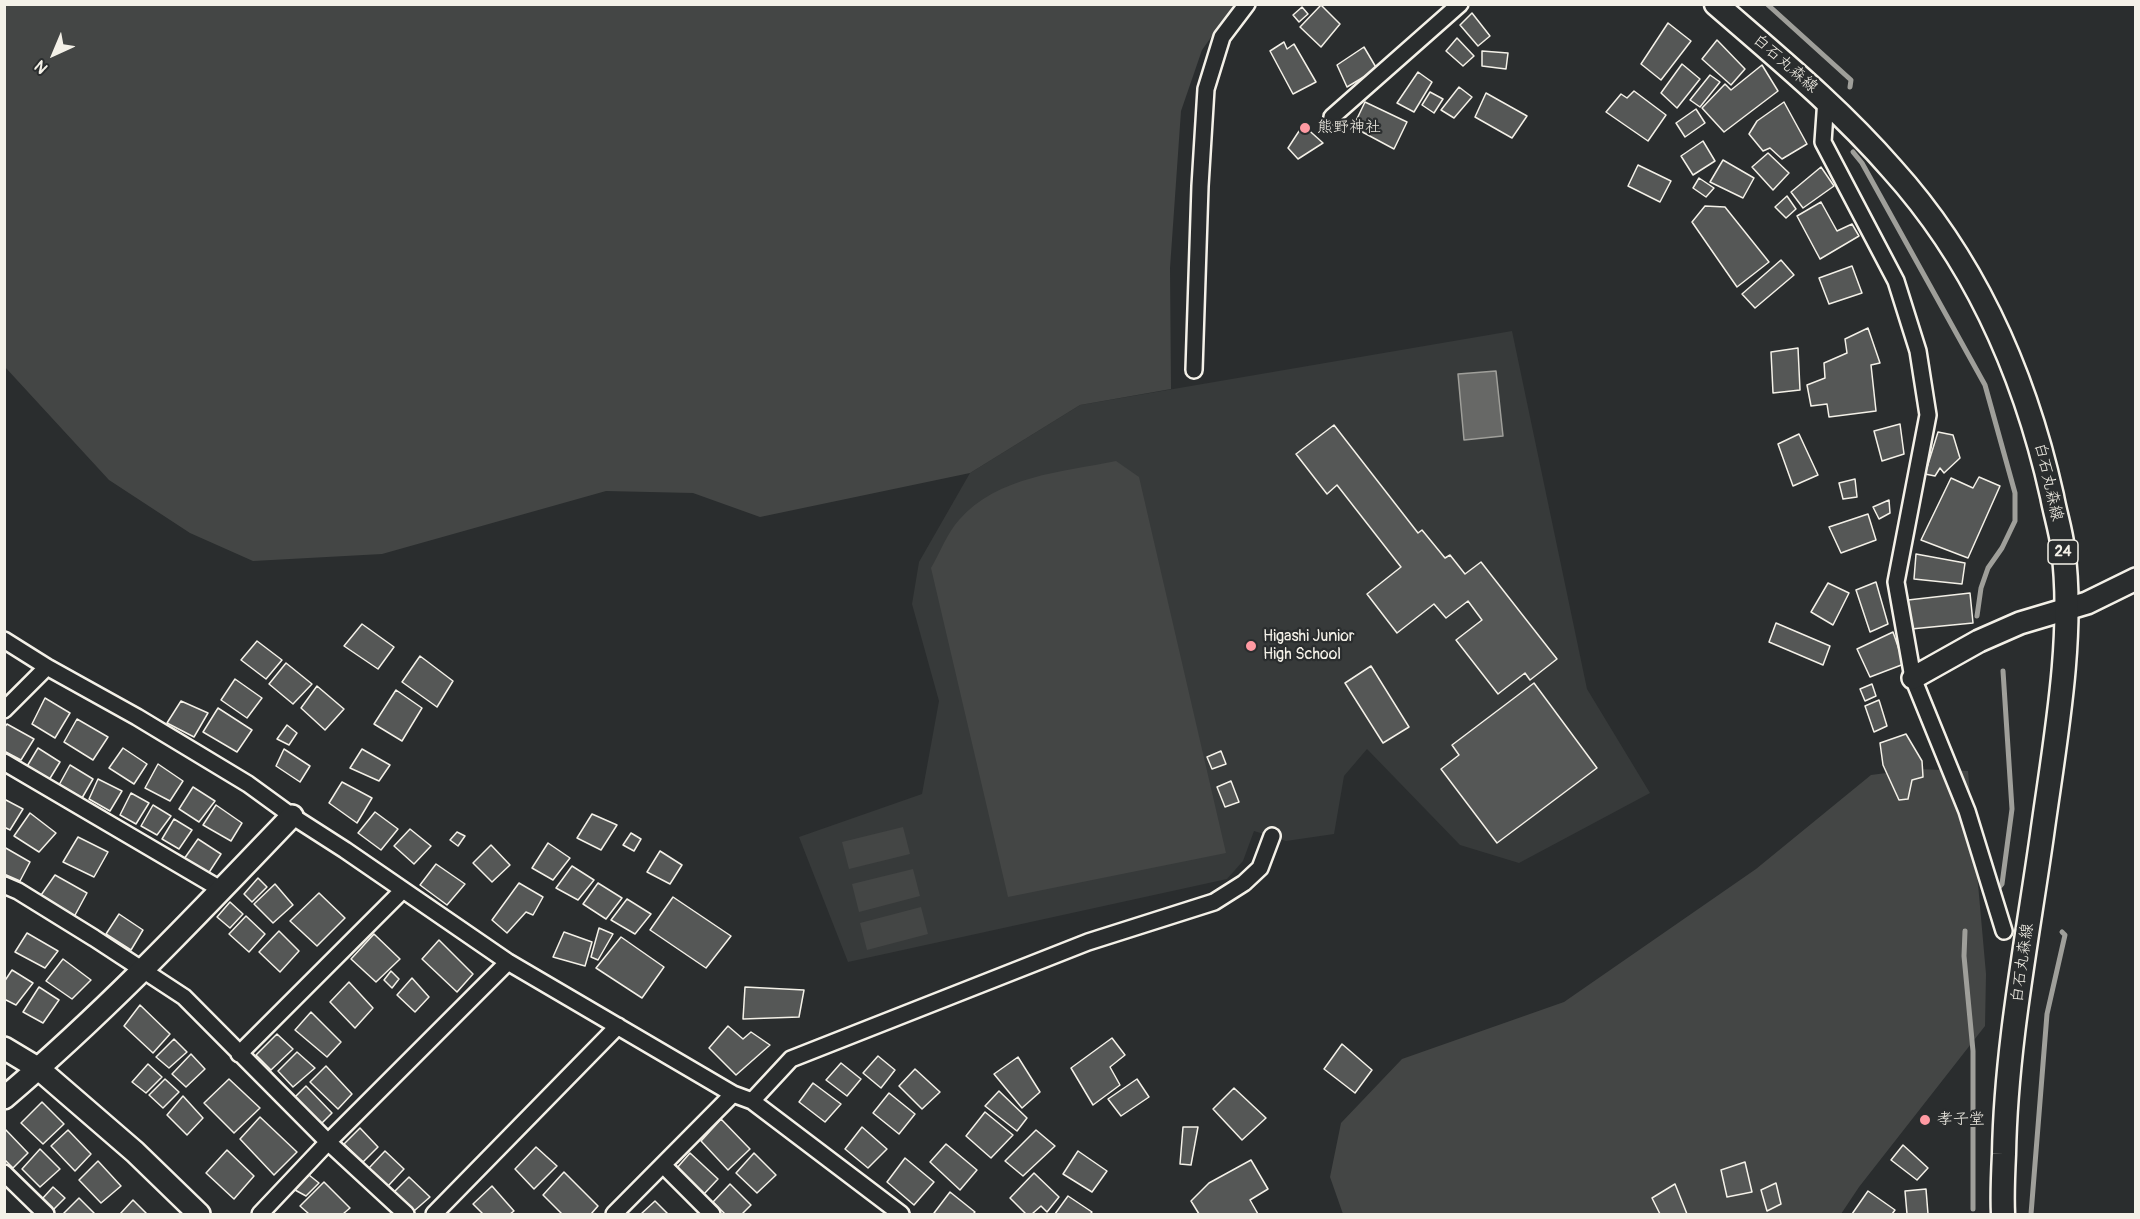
<!DOCTYPE html>
<html>
<head>
<meta charset="utf-8">
<style>
	body { margin:0 }
	#map { position:relative; width:2140px; height:1219px; overflow:hidden; background:#2a2d2e; font-family:Pangolin,sans-serif }
	canvas { display:block }
	.frame { position:absolute; inset:0; border:6px solid #f4f1e8; pointer-events:none }
	.north { position:absolute; left:24px; top:24px; width:60px; height:60px; -webkit-text-stroke:4px #2a2d2e; paint-order:stroke; rotate:224deg; font-size:16px; font-weight:700; line-height:24px; text-align:center; color:#f4f1e8 }
	.north::after { content:''; display:block; margin:auto; width:21px; height:27px; background:#f4f1e8; clip-path:polygon(50% 0,100% 100%,50% 72%,0 100%) }
</style>
</head>
<body>
<div id="map">
<canvas width="2140" height="1219"></canvas>
<div class="frame"></div>
<div class="north">N</div>
</div>
<script>
const g = document.querySelector('canvas').getContext('2d');
g.lineJoin = 'round';
function fill(path, color) { g.fillStyle = color; g.fill(path, 'evenodd'); }
function stroke(path, color, width, dash) { g.strokeStyle = color; g.lineWidth = width; g.lineCap = dash ? 'butt' : 'round'; g.setLineDash(dash || []); g.stroke(path); }
function drawText(font, color, halo, rows, align = 'center') {
  g.font = font + ' Pangolin,"Klee One",sans-serif'; g.lineWidth = 4.5; g.setLineDash([]); g.textBaseline = 'middle'; g.strokeStyle = halo; g.fillStyle = color; for (const [text, x, y, turn = 0] of rows) {
    g.save(); g.translate(x, y); g.rotate((+turn || 0) * Math.PI / 180); g.textAlign = isNaN(turn) ? turn : align; if (halo) g.strokeText(text, 0, 0); g.fillText(text, 0, 0); g.restore();
  }
}
fill(new Path2D(`
	M1512,331l75,358 63,104 -131,70 -59,-18 -93,-96 -23,27 -10,58 -48,7 -32,-10 -11,30 -16,18 -379,83 -49,-125 123,-43 17,-93 -27,-97 7,-42 51,-89 110,-68z`), '#373a3a');
fill(new Path2D(`
	M5,4h1229v1l-32,45 -21,61 -11,157 1,121 -91,16 -110,68 -210,44 -67,-24 -87,-2 -224,63 -129,7 -63,-28 -81,-53 -104,-113z
	M1116,461l23,16 87,376 -218,44 -77,-329c9,-15 16,-35 28,-48 38,-44 103,-48 157,-59z
	M1917,769l51,2 18,203 -1,52 -126,161 -18,27h-498l-13,-37 11,-54 61,-64 162,-57 192,-133 115,-94z
	M903,827l7,27 -61,15 -7,-27z
	M913,869l7,27 -61,16 -7,-28z
	M921,907l7,27 -61,16 -7,-27z`), '#444645');
const water = new Path2D(`
	M1496,371l7,65 -39,4 -6,-66z`);
fill(water, '#676866');
stroke(water, '#9f9f9a', 1.5);
stroke(new Path2D(`
	M1767,4l84,76 -1,7
	M1853,152l9,11 123,222 30,108v28l-13,27 -14,20 -7,20 -4,28
	M1997,890l5,-6 10,-75 -9,-138
	M1965,931l-1,25 9,95v158
	M2031,1214l16,-200 18,-79 -3,-3`), '#9f9f9a', 5);
const building = new Path2D(`
	M1321,5l19,19 -19,23 -21,-20z
	M1302,7l6,7 -9,8 -6,-7z
	M1472,13l18,23 -12,10 -18,-21z
	M1668,23l23,18 -30,39 -20,-16z
	M1457,38l17,18 -11,10 -17,-15z
	M1717,40l28,29 -14,16 -29,-26z
	M1284,42l3,7 7,-5 22,38 -23,12 -23,-43z
	M1364,47l13,22 -30,18 -10,-22z
	M1482,51l26,2 -2,16 -24,-3z
	M1682,64l18,15 -23,29 -16,-15z
	M1762,65l16,26 -54,41 -22,-24 23,-24 6,6z
	M1418,72l14,10 -18,30 -17,-9z
	M1710,75l10,7 -20,25 -10,-7z
	M1459,87l13,10 -18,21 -13,-8z
	M1634,91l32,24 -18,26 -42,-29 15,-18 6,4z
	M1430,92l13,7 -9,14 -12,-8z
	M1486,93l41,23 -15,22 -37,-21z
	M1365,102l42,20 -13,27 -41,-22z
	M1784,102l23,42 -25,15 -12,-11 -7,3 -14,-17 8,-13z
	M1696,109l9,14 -20,14 -9,-14z
	M1303,125l20,18 -25,16 -10,-11z
	M1703,141l12,20 -22,14 -12,-19z
	M1768,153l21,20 -16,17 -21,-23z
	M1723,160l31,18 -11,20 -33,-16z
	M1638,165l33,16 -11,21 -32,-16z
	M1821,167l13,19 -31,22 -12,-16z
	M1699,178l15,10 -8,9 -13,-9z
	M1787,196l9,13 -10,9 -11,-11z
	M1821,202l16,29 15,-7 7,12 -39,23 -23,-43z
	M1705,206l20,1 44,55 -32,25 -45,-65z
	M1781,260l13,15 -39,33 -13,-14z
	M1852,266l10,27 -33,11 -10,-26z
	M1868,328l12,35 -9,2 5,46 -47,6 -2,-13 -16,2 -4,-21 18,-7 -1,-15 23,-10 -2,-14z
	M1798,348l2,42 -27,3 -2,-41z
	M1900,424l4,30 -22,7 -8,-30z
	M1334,425l84,108 4,-3 23,28 5,-3 15,19 16,-12 76,97 -27,21 -5,-7 -27,21 -42,-54 26,-20 -14,-19 -22,17 -12,-14 -37,29 -30,-39 34,-27 -64,-82 -10,9 -31,-40z
	M1938,432l15,3 7,23 -16,15 -4,-5 -5,8 -10,-2z
	M1799,434l19,41 -25,11 -15,-42z
	M1979,477l21,9 -32,72 -47,-18 30,-62 22,10z
	M1855,479l2,18 -14,2 -4,-16z
	M1889,500l1,13 -11,6 -6,-12z
	M1868,514l8,26 -35,13 -12,-26z
	M1916,554l49,9 -3,21 -48,-5z
	M1876,582l12,42 -18,8 -14,-42z
	M1828,583l21,10 -16,32 -22,-13z
	M1970,593l3,30 -62,6 -3,-29z
	M1776,623l54,23 -7,19 -54,-23z
	M362,624l32,23 -16,22 -34,-23z
	M1893,632l11,32 -34,13 -13,-28z
	M257,641l25,19 -16,19 -25,-19z
	M420,656l33,25 -16,26 -35,-25z
	M286,663l26,21 -19,20 -24,-20z
	M1371,666l38,61 -26,16 -38,-60z
	M235,679l27,19 -15,20 -26,-18z
	M1534,683l63,85 -100,75 -56,-74 18,-14 -7,-10z
	M1872,684l4,12 -11,5 -5,-12z
	M317,686l27,23 -19,21 -24,-22z
	M396,690l26,18 -20,33 -28,-17z
	M45,698l25,15 -15,25 -23,-14z
	M1879,700l8,26 -13,6 -9,-26z
	M181,701l27,12 -14,24 -27,-14z
	M218,708l34,22 -15,22 -34,-20z
	M77,719l31,18 -15,23 -29,-18z
	M7,724l27,15 -13,21 -17,-9v-23z
	M287,725l10,8 -8,12 -12,-6z
	M1906,734l16,27 1,16 -11,3 -4,19 -9,1 -16,-35 -3,-22z
	M38,748l22,14 -11,18 -23,-12z
	M123,748l24,16 -13,20 -25,-16z
	M284,749l26,17 -10,16 -24,-16z
	M362,749l28,16 -11,16 -29,-13z
	M1221,751l5,13 -14,5 -5,-12z
	M158,764l25,17 -13,20 -25,-13z
	M70,765l23,14 -11,19 -23,-13z
	M98,779l24,12 -12,20 -21,-12z
	M1231,781l8,21 -14,5 -8,-20z
	M342,782l30,16 -15,25 -28,-20z
	M193,787l22,14 -16,21 -20,-13z
	M131,793l18,10 -13,21 -16,-9z
	M4,799l19,10 -13,21 -6,-3z
	M153,805l18,11 -14,19 -16,-9z
	M216,805l26,18 -11,18 -28,-16z
	M375,812l23,17 -17,21 -23,-17z
	M30,813l26,20 -17,19 -25,-16z
	M592,814l25,11 -16,25 -24,-12z
	M174,819l18,11 -13,19 -17,-10z
	M410,829l21,17 -17,18 -20,-18z
	M457,832l8,4 -7,10 -8,-6z
	M631,833l10,6 -7,12 -11,-6z
	M78,837l30,15 -14,25 -31,-15z
	M198,839l23,15 -13,20 -24,-15z
	M548,843l22,15 -17,22 -21,-12z
	M491,845l19,20 -18,17 -19,-19z
	M4,847l26,15 -10,19 -16,-7z
	M660,851l22,14 -12,19 -23,-12z
	M436,864l29,20 -18,21 -27,-20z
	M572,866l22,14 -16,20 -22,-12z
	M55,875l32,18 -13,24 -35,-19z
	M258,878l9,9 -15,15 -8,-8z
	M519,883l24,14 -10,18 -7,-3 -19,21 -15,-13z
	M598,883l24,15 -16,21 -23,-15z
	M275,884l18,21 -20,18 -19,-19z
	M319,893l26,25 -28,28 -27,-25z
	M673,897l58,39 -25,32 -56,-38z
	M627,899l24,15 -16,20 -24,-14z
	M230,902l13,12 -13,14 -13,-11z
	M119,914l24,16 -12,20 -25,-16z
	M246,916l19,18 -16,18 -20,-18z
	M599,928l14,6 -15,26 -7,-3z
	M279,931l20,20 -19,21 -21,-20z
	M564,932l28,10 -7,24 -32,-9z
	M27,933l31,18 -13,17 -30,-16z
	M374,934l26,25 -24,23 -25,-23z
	M621,937l43,30 -22,31 -46,-30z
	M439,940l34,34 -16,18 -35,-33z
	M63,959l28,21 -19,19 -26,-18z
	M12,970l21,13 -17,22 -12,-6v-17z
	M391,971l8,8 -7,9 -8,-8z
	M412,978l17,19 -14,15 -18,-17z
	M349,982l24,26 -18,20 -25,-26z
	M39,987l20,13 -16,23 -20,-11z
	M745,987l59,3 -5,27 -56,2z
	M140,1005l30,29 -17,19 -29,-27z
	M311,1012l30,30 -14,15 -32,-27z
	M728,1026l15,13 8,-7 19,13 -34,30 -27,-27z
	M277,1034l16,15 -22,21 -15,-15z
	M1112,1038l13,17 -15,12 10,18 -27,20 -22,-37z
	M174,1039l13,13 -18,16 -13,-11z
	M1342,1044l30,26 -17,23 -31,-24z
	M297,1052l18,16 -22,19 -15,-16z
	M191,1054l14,15 -19,18 -14,-13z
	M878,1056l17,14 -14,18 -18,-15z
	M1018,1057l22,35 -18,16 -28,-34z
	M841,1063l20,16 -14,17 -21,-16z
	M148,1064l14,13 -16,16 -14,-11z
	M326,1066l26,28 -14,15 -28,-27z
	M915,1069l25,23 -18,17 -23,-23z
	M165,1079l14,13 -16,16 -14,-13z
	M229,1079l31,29 -26,25 -30,-30z
	M1137,1079l12,18 -28,19 -13,-17z
	M813,1083l28,21 -16,18 -26,-20z
	M306,1086l26,27 -13,13 -26,-27z
	M1234,1088l32,30 -24,22 -29,-31z
	M999,1091l28,27 -10,13 -32,-25z
	M889,1093l26,21 -16,20 -26,-21z
	M183,1096l20,22 -16,17 -20,-20z
	M42,1102l22,22 -21,20 -22,-21z
	M985,1112l28,23 -22,23 -25,-22z
	M260,1117l37,35 -23,23 -34,-36z
	M721,1119l29,30 -22,21 -27,-29z
	M862,1127l25,22 -19,19 -23,-19z
	M1183,1127h15l-7,38 -11,-1z
	M4,1128l24,25 -15,15 -9,-9z
	M360,1128l18,19 -15,15 -19,-18z
	M68,1130l23,24 -16,17 -24,-25z
	M1036,1130l19,16 -32,30 -18,-15z
	M946,1144l31,26 -17,20 -30,-28z
	M1903,1145l25,23 -11,12 -26,-20z
	M536,1147l21,19 -23,23 -19,-20z
	M40,1149l20,20 -20,18 -18,-18z
	M227,1150l27,26 -20,23 -28,-26z
	M385,1151l19,18 -16,17 -19,-18z
	M1078,1151l29,20 -15,21 -29,-18z
	M690,1153l28,26 -15,16 -27,-26z
	M754,1153l22,22 -19,18 -21,-20z
	M905,1158l29,24 -20,23 -27,-23z
	M1251,1160l17,29 -18,11 8,14h-59l-8,-13 18,-18z
	M98,1161l23,25 -20,17 -22,-23z
	M1745,1162l7,30 -25,5 -6,-27z
	M564,1172l34,34 -7,8h-29l-19,-19z
	M1034,1173l25,24 -12,15 -6,-6 -9,8h-6l-16,-16z
	M309,1175l10,8 -13,13 -11,-6z
	M409,1177l21,20 -16,14 -20,-19z
	M324,1182l26,26 -7,6h-34l-9,-8z
	M1776,1183l5,21 -14,7 -6,-21z
	M730,1184l21,21 -9,9h-17l-12,-12z
	M1675,1184l12,30h-27l-8,-16z
	M492,1186l22,25 -4,3h-27l-10,-10z
	M53,1187l12,11 -12,12 -11,-11z
	M1926,1189l2,25h-21l-2,-23z
	M1868,1191l27,19 -3,4h-40z
	M950,1192l25,20 -2,2h-37l-2,-1z
	M1068,1196l24,16 -2,2h-35z
	M79,1198l16,16h-32z
	M133,1200l14,14h-27z
	M655,1201l13,13h-27z`);
fill(building, '#555756');
stroke(building, '#f4f1e8', 1.5);
const street = new Path2D(`
	M1826,99l-3,43 73,139 22,70 10,64 -32,167 17,96 54,133 37,120
	M1332,117l128,-113
	M1194,370l6,-184 6,-97 16,-52 25,-33
	M4,640l43,27 90,50 111,67 44,32 53,34 163,112 225,132 19,7 149,113
	M4,710l43,-43
	M4,762l218,128
	M4,885l14,6 76,47 90,59 144,145 78,72
	M239,1054l163,-163
	M752,1101l39,-42 297,-117 126,-40 30,-19 16,-15 12,-32
	M663,1165l49,49
	M4,1173l42,41
	M260,1214l68,-72 180,-180
	M434,1214l184,-188
	M614,1214l119,-120`);
const secondary = new Path2D(`
	M1913,678l66,-37 41,-18 67,-20 49,-24
	M4,1048l35,21 96,83 64,62
	M4,1098c103,-87 195,-185 288,-282`);
const primary = new Path2D(`
	M1716,4c61,53 123,104 176,165 84,93 133,206 160,327 3,17 9,35 11,53 12,88 -9,198 -21,286 -15,106 -36,212 -38,319 -1,20 -2,40 -1,60`);
stroke(street, '#f4f1e8', 20);
stroke(secondary, '#f4f1e8', 26);
stroke(primary, '#f4f1e8', 27);
stroke(street, '#2a2d2e', 15);
stroke(secondary, '#2a2d2e', 21);
stroke(primary, '#2a2d2e', 22);
for (const [x, y, r, color] of [
	[1305,128,6,"#ff9aa2"],
	[1251,646,6,"#ff9aa2"],
	[1925,1120,6,"#ff9aa2"]
]) { const dot = new Path2D(); dot.arc(x, y, r, 0, 2 * Math.PI); g.fillStyle = color; g.fill(dot); stroke(dot, '#2a2d2e', 2); }
for (const [x, y, w] of [
	[2063,552,30]
]) { const box = new Path2D(); box.roundRect(x - w / 2, y - 12, w, 24, 4.5); g.fillStyle = '#2a2d2e'; g.fill(box); stroke(box, '#f4f1e8', 1.5); }
drawText('bold 15px', '#f4f1e8', null, [
	["24",2063,552]
]);
drawText('16px', '#f4f1e8', '#2a2d2e', [
	["白石丸森線",1785,64,41],
	["白石丸森線",2048,482,77],
	["白石丸森線",2023,963,-82]
]);
drawText('16px', '#f4f1e8', '#2a2d2e', [
	["熊野神社",1317,128],
	["Higashi Junior",1263,637],
	["High School",1263,655],
	["孝子堂",1937,1120]
], 'left');
</script>
</body>
</html>
